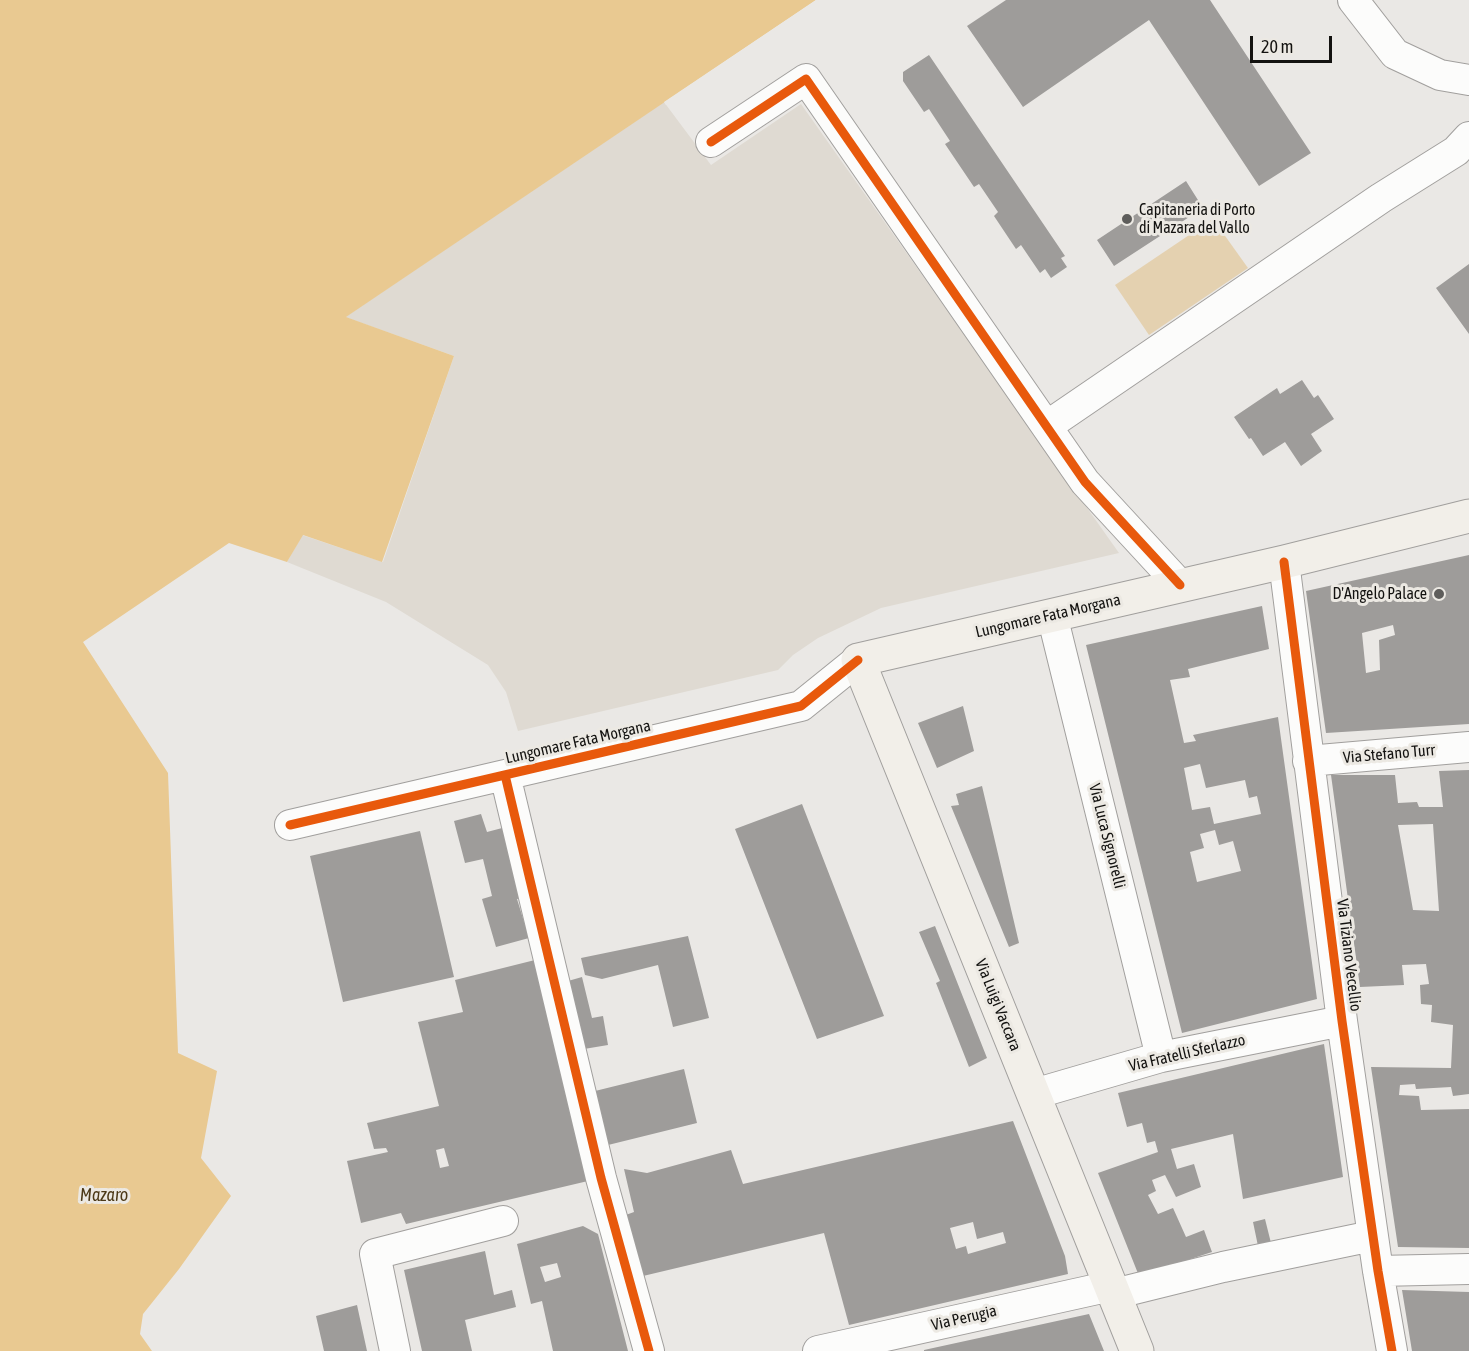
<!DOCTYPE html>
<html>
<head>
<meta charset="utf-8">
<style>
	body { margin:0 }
	#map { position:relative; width:1469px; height:1351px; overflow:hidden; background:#eae8e5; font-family:"Asap Condensed",sans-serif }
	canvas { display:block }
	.scale { position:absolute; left:1250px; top:36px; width:82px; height:27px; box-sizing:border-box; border:3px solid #131210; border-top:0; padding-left:8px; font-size:18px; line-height:21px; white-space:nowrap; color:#131210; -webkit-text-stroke:4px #ece9e3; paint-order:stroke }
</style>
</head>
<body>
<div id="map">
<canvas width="1469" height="1351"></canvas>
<div class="scale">20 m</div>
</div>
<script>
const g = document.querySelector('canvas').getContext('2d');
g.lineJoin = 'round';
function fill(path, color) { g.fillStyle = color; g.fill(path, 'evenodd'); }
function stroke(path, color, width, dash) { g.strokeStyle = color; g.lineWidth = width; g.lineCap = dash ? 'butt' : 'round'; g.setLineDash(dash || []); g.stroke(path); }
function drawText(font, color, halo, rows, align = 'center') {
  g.font = font + ' "Asap Condensed",sans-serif'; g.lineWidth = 6; g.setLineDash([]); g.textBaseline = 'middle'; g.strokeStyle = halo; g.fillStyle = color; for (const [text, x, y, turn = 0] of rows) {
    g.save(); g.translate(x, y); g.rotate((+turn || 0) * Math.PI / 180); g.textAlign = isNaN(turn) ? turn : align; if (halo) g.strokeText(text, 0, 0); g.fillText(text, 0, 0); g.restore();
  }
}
fill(new Path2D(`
	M664,102l47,63 90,-61 318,449 -238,55 -63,30 -25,17 -15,15 -260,61 -12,-39 -18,-27 -102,-63 -99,-40 15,-27 81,27 71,-206 -109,-39z`), '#dfdad2');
fill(new Path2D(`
	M1213,219l35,49 -99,67 -34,-50z`), '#e4d1b0');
fill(new Path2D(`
	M0,0h816l-470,317 108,39 -72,206 -79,-27 -16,27 -58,-19 -146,99 85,131 10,280 39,18 -16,87 30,38 -52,73 -36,45 -3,20 12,17h-152z`), '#e9c991');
fill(new Path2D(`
	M816,0h3l-2,2 -151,103 -2,-3z`), '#eae8e5');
fill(new Path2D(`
	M1006,0h204l101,153 -52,33 -110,-166 -126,87 -56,-81z
	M929,55l136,201 -4,2 6,9 -16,11 -6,-9 -5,4 -19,-28 -5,4 -22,-33 4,-4 -19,-28 -5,3 -29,-43 5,-3 -21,-32 -5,3 -21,-31v-9z
	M1186,181l17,27 -89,58 -17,-26z
	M1469,264v70l-33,-46z
	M1302,380l12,18 4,-3 16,24 -23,15 11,17 -21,15 -16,-24 -22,14 -12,-18 -2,1 -15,-22 43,-29 3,6z
	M1469,555v169l-143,9 -20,-142zM1393,625l2,10 -16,5 1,30 -14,3 -4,-40z
	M1262,606l7,43 -81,20 2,8 -20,3 14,63 12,-2 -3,-6 85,-18 39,282 -135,34 -96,-388zM1200,764l6,24 39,-8 4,18 8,-2 4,18 -47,10 -4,-17 -18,3 -8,-42zM1215,830l4,15 14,-4 8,30 -44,11 -7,-30 14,-4 -4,-14z
	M963,706l11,45 -37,17 -19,-45z
	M1469,770v324l-16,2 -2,-9 -35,2 -1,-5 -15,1 -1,10 20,1 2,14 48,-1v139l-71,-1 -27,-180 80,1 2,-43 -22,-3 1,-17 -11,-1 -1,-19 9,-1 -3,-20 -24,1 2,20 -44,2 -29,-212h64l3,28 19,-1 2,5h24l-4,-36zM1433,824l6,87 -26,-1 -15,-85z
	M982,786l37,157 -10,4 -58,-141 8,-1 -3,-11z
	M802,804l82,212 -67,23 -82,-210z
	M481,814l6,18 19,-5 16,71 -5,1 12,39 -33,9 -14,-48 10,-3 -9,-37 -18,4 -11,-42z
	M420,831l34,146 -111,25 -33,-146z
	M935,926l52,132 -18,9 -33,-84 4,-2 -21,-49z
	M688,936l21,82 -36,9 -15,-62 -56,14 -17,-4 -4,-17z
	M535,960l53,221 -182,43 -5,-11 -40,10 -14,-62 41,-9 -2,-4 -12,1 -7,-26 72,-17 -21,-84 45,-10 -8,-32zM444,1148l5,18 -9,2 -4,-18z
	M582,977l10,41 11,-2 5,29 -24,4 -16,-68z
	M1324,1044l19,133 -100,22 -10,-65 -62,15 6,20 17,-5 7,23 -25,10 -11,-22 -13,5 4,11 -8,4 10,19 15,-6 13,29 18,-7 8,22 -73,24 -41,-103 60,-21 -3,-11 -8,2 -5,-20 -15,4 -9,-34z
	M684,1069l13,54 -93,23 -13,-54z
	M1013,1121l52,135 3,18 -219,51 -25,-92 -181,43 -20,-60 11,-4 -10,-43 23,4 84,-23 12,34zM973,1222l4,17 26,-7 3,11 -38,11 -2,-8 -10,3 -6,-21z
	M1265,1219l6,24 -13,3 -5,-24z
	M583,1226l15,8 30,117h-75l-11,-50 -11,3 -14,-60zM557,1263l4,14 -16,5 -5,-15z
	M485,1251l9,44 18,-5 4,17 -51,13 7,31h-50l-18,-81z
	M1402,1290l67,2v59h-57z
	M357,1305l10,46h-43l-8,-35z
	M1089,1314l15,37h-180v-1z`), '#9e9c9a');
const minor = new Path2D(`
	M1353,0l42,54 45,21 29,5
	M711,142l95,-63 279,403 95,103
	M1047,426l334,-228 75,-47 13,-14
	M1284,562l58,459 36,250 14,80
	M1052,615l109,442
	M1308,761l161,-14
	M505,775l96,403 48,173
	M290,825l511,-119 57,-46
	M1034,1094l127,-37 181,-36
	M1378,1271l91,-2
	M1114,1294l109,-27 149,-31
	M395,1351l-20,-97 128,-33
	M818,1351l293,-65`);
const secondary = new Path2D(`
	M1137,1351l-279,-691 426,-98 185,-46`);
stroke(minor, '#a19f9d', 32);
stroke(secondary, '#a19f9d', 35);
stroke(minor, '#fcfcfb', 30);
stroke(secondary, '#f2efe9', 33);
stroke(new Path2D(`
	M711,142l95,-63 279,403 95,103
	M1284,562l58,459 36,250 14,80
	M505,775l96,403 48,173
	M290,825l511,-119 57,-46`), '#e8590c', 9);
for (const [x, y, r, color] of [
	[1127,219,6,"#5e5d5b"],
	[1439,594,6,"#5e5d5b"]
]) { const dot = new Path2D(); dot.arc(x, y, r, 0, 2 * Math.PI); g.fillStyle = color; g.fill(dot); stroke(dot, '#ece9e3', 2); }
drawText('16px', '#131210', '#ece9e3', [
	["Capitaneria di Porto",1139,210],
	["di Mazara del Vallo",1139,228],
	["D'Angelo Palace",1427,594,"right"]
], 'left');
drawText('16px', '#131210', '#ece9e3', [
	["Lungomare Fata Morgana",1048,616,-13],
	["Lungomare Fata Morgana",578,742,-13],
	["Via Stefano Turr",1389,754,-5],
	["Via Luca Signorelli",1107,836,76],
	["Via Tiziano Vecellio",1349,955,83],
	["Via Luigi Vaccara",998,1005,68],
	["Via Fratelli Sferlazzo",1187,1053,-13],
	["Via Perugia",964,1318,-13]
]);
drawText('italic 18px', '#4c3917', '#ece9e3', [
	["Mazaro",104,1195]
]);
</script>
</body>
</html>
